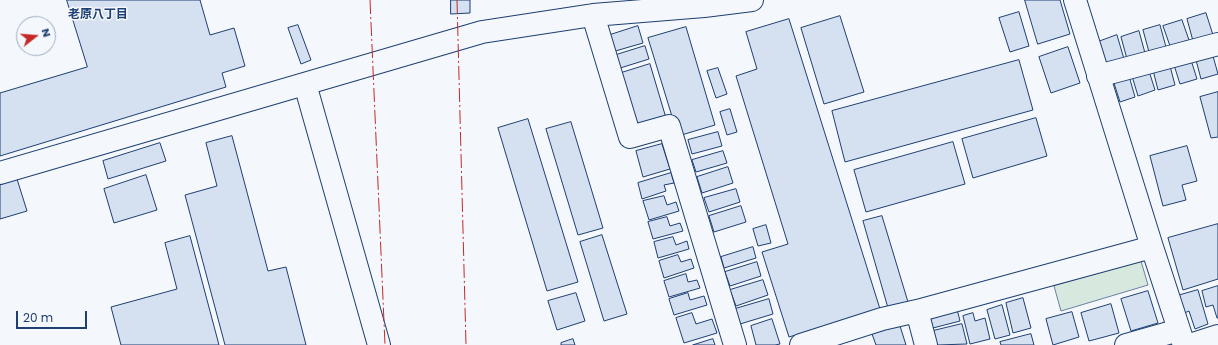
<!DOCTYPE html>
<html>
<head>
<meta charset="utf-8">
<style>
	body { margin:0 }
	#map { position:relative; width:1218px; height:345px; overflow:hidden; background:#f4f7fb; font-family:Poppins,sans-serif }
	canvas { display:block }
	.north { position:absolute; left:16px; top:16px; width:40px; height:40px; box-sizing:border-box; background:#f4f7fb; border:1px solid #9eadc5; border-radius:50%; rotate:73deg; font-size:11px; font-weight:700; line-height:16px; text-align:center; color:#1d3f73 }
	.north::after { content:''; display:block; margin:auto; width:14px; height:18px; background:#c62828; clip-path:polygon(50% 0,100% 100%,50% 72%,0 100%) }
	.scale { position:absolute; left:16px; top:311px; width:71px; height:18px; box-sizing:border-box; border:2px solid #1d3f73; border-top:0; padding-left:5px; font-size:12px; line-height:14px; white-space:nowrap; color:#1d3f73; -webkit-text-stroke:3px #f4f7fb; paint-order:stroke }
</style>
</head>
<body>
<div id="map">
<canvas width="1218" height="345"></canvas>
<div class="north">N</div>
<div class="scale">20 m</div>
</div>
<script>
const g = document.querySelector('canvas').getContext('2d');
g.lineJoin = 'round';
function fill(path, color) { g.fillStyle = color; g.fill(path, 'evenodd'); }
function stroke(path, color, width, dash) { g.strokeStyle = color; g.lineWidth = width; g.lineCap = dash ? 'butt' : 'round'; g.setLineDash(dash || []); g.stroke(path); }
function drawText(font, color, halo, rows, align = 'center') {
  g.font = font + ' Poppins,"Noto Sans JP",sans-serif'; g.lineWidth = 3; g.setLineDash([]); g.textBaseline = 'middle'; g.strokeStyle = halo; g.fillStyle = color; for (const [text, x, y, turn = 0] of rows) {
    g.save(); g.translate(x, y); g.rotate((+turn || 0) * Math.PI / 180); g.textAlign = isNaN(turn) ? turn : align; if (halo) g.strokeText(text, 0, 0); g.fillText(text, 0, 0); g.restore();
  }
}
const green = new Path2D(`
	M1141,261l7,24 -87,26 -7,-25z`);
fill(green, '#d7e8df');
stroke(green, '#687fa3', 1);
const building = new Path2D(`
	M67,0h133l10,35 24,-7 11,38 -23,7 4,14 -226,69v-63l87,-26z
	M451,0h19v13l-19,1z
	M1025,0h35l10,34 -32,10z
	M1019,12l10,34 -19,6 -11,-34z
	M1206,13l7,22 -20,6 -6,-22z
	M840,16l24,76 -40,12 -23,-76z
	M789,19l91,290 -91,28 -27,-85 26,-8 -52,-168 21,-7 -11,-37z
	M1182,20l7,20 -19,6 -7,-20z
	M298,25l13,35 -10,4 -13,-36z
	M1160,25l6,22 -17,5 -6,-22z
	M638,26l5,17 -31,9 -5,-16z
	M686,27l29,98 -37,11 -30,-98z
	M1139,31l6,22 -18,6 -6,-22z
	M1117,35l7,24 -19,6 -7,-23z
	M645,46l4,13 -32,10 -4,-13z
	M1068,47l12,36 -29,10 -12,-36z
	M1213,56l5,18 -17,5 -5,-19z
	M1019,60l14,50 -188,52 -13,-51z
	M1191,60l6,19 -17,5 -6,-19z
	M650,64l16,54 -31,9 -17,-53z
	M1170,66l5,19 -17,5 -5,-20z
	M718,68l9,26 -11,4 -9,-27z
	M1149,71l6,19 -17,6 -6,-20z
	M1129,76l6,21 -15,5 -7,-22z
	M1218,92v45l-7,1 -11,-41z
	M730,109l7,23 -10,3 -7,-23z
	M1036,118l11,38 -74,22 -11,-39z
	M528,119l50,163 -31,9 -49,-163z
	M571,122l32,106 -25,7 -32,-106z
	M718,132l4,14 -30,8 -4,-14z
	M232,136l36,135 18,-4 20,78h-81l-40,-150 32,-9 -11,-43z
	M953,142l12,42 -99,28 -12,-42z
	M160,143l6,18 -58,18 -5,-18z
	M662,144l8,25 -27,8 -7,-26z
	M1187,146l10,35 -15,4 4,15 -23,6 -13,-50z
	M723,151l4,12 -31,9 -4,-12z
	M728,167l5,16 -31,10 -5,-16z
	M671,173l3,10 -10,2 2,6 -24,8 -4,-16z
	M146,175l11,35 -43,13 -10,-34z
	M17,179l10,32 -27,8v-34z
	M736,189l4,13 -31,10 -5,-14z
	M664,196l3,9 9,-3 3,9 -30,9 -6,-19z
	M741,206l5,16 -32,10 -5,-16z
	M882,216l26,86 -20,6 -25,-87z
	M667,217l3,9 10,-3 3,8 -30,8 -5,-17z
	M1218,224v55l-35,11 -15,-52z
	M766,225l5,18 -13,3 -5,-17z
	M602,235l25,79 -23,7 -24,-79z
	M190,236l29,109h-98l-10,-38 66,-18 -12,-46z
	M673,237l3,8 11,-4 2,8 -31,9 -4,-16z
	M753,247l3,11 -32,10 -3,-11z
	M678,255l3,7 10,-3 3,9 -30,10 -5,-17z
	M757,262l4,14 -31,10 -5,-14z
	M686,274l2,8 9,-2 3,8 -31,9 -5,-16z
	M763,280l5,15 -32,11 -6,-16z
	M1218,286v32h-1l-4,-13 -7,2 -4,-16z
	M1198,290l10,34 -13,5 -6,-18 -7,3 -5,-18z
	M1148,291l10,32 -27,8 -10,-32z
	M576,293l9,28 -28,9 -9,-29z
	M688,293l2,7 14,-4 3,9 -33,10 -5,-16z
	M1023,298l8,30 -18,5 -7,-30z
	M769,299l4,15 -33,10 -5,-15z
	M1111,304l8,29 -30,8 -8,-28z
	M1002,305l8,30 -15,4 -8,-29z
	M957,309l3,12 -27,7 -3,-12z
	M1072,312l7,25 -26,8 -7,-26z
	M692,313l4,11 16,-5 5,14 -33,10 -8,-25z
	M973,313l2,8 10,-3 5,21 -20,5 -7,-28z
	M772,319l8,25 -5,1h-19l-5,-19z
	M962,324l5,20 -30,1 -4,-14z
	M900,326l6,19h-30l-4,-11z
	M1031,334l3,11h-33l-1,-3z
	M573,339l2,6h-14v-2z
	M713,339l2,6h-22z`);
fill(building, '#d5e0f0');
stroke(building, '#1d3f73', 1);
const minor = new Path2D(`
	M1075,0l77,247 32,98
	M593,15l37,122 39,-11 66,219
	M1098,76l120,-32
	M305,84l74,261
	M0,173l482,-141 111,-17 111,-9 48,-6
	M917,311l9,34
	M801,345l81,-26 35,-8 235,-64
	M1126,345l53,-15
	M1190,345l28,-9`);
stroke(minor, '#1d3f73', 24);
stroke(minor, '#f4f7fb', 22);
stroke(new Path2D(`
	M370,0l15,345
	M457,0l9,345`), '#c62828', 1, [14, 3, 2, 3]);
drawText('bold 12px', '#1d3f73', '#f4f7fb', [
	["老原八丁目",98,15]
]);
</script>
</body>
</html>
